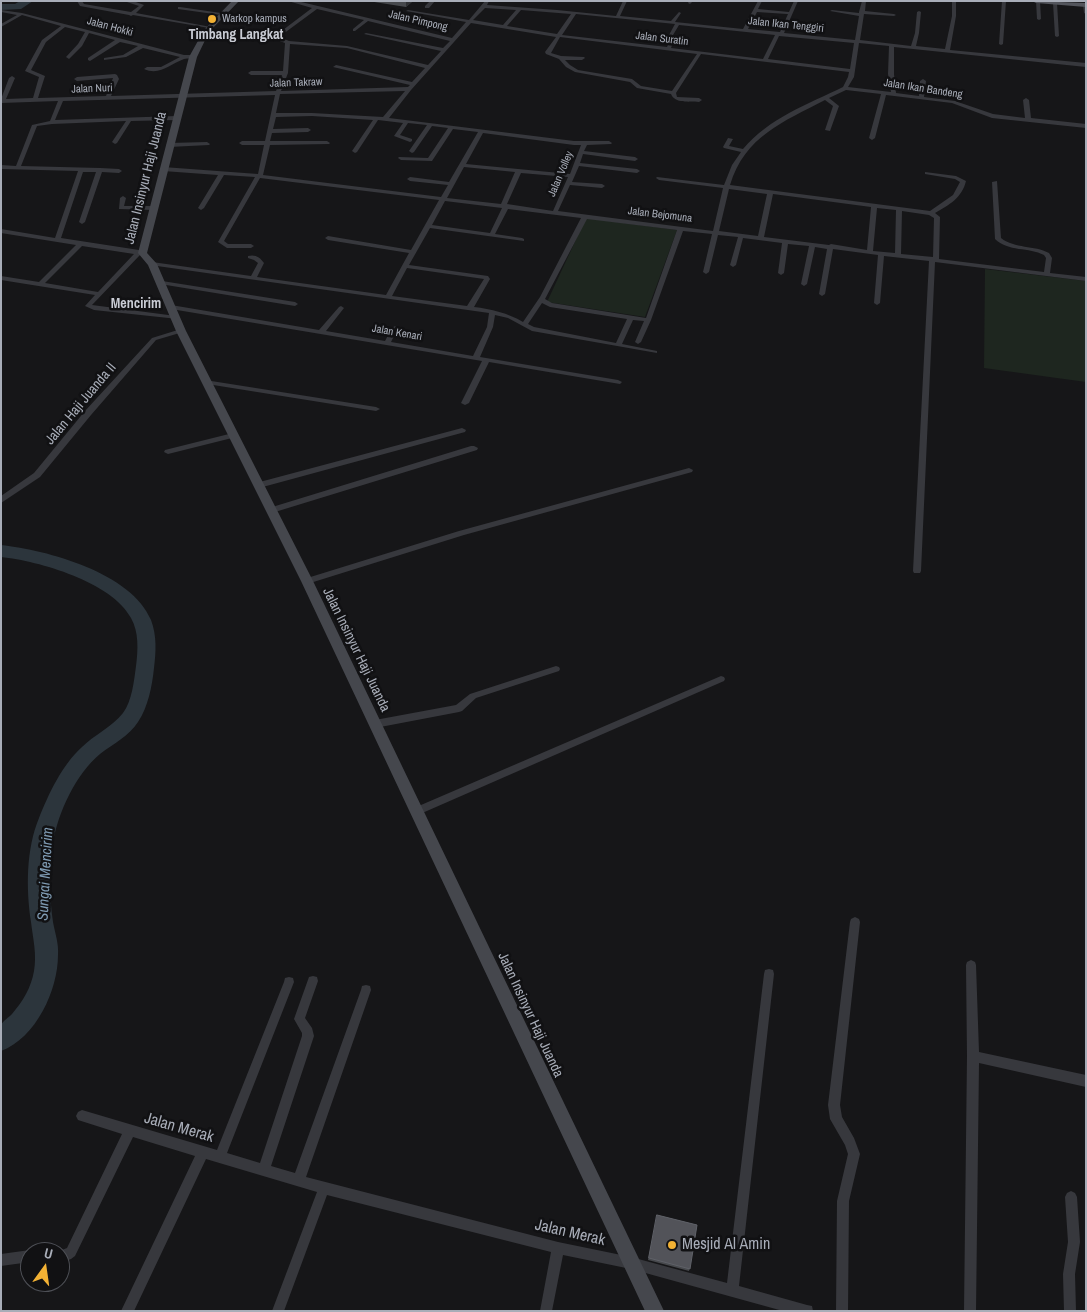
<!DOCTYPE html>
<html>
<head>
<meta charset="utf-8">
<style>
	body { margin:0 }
	#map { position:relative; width:1087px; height:1312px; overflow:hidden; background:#161618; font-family:"Archivo Narrow",sans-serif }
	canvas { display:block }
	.frame { position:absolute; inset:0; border:2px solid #a8adb8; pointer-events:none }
	.north { position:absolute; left:20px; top:1242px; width:50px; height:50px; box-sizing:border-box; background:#111113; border:1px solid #4d4f55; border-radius:50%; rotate:14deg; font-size:14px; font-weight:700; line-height:20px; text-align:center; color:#a8adb8 }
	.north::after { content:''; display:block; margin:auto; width:18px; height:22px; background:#f2b134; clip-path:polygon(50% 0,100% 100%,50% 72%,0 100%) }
</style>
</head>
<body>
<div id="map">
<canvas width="1087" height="1312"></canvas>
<div class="frame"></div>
<div class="north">U</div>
</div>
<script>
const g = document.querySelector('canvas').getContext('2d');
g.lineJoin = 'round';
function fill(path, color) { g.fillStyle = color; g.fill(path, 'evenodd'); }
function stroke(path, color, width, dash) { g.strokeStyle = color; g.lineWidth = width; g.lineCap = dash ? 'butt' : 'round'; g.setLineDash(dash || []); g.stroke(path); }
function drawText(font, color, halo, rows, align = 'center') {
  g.font = font + ' "Archivo Narrow",sans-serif'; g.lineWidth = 5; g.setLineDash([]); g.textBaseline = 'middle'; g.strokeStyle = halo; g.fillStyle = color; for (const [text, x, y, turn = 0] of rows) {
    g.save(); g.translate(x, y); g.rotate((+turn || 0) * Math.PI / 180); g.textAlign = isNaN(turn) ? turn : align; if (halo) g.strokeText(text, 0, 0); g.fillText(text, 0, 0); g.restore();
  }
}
fill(new Path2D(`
	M586,218l91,12 -32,87 -98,-15z
	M985,269l101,12v101l-102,-14z`), '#1e261f');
fill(new Path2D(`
	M20,1h13l-12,8 -20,1v-6h14z
	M1,545c46,5 131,28 150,75 6,16 5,32 3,48 -2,19 -6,39 -16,54 -9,14 -25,22 -38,32 -24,20 -42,58 -47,89 -4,25 -4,53 0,79 2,11 6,22 5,33 0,35 -22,83 -57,96 0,-7 -1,-20 0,-26 2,-4 8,-8 11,-11 11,-13 19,-26 22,-43 3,-17 -1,-32 -3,-49 -5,-33 -5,-73 8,-104 10,-25 23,-53 43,-71 12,-12 30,-20 41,-34 9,-12 11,-32 13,-47 2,-16 3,-34 -5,-48 -19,-36 -92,-57 -130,-61z`), '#2c353c');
fill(new Path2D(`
	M77,1h5l2,3 47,8 8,-6 -15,-5h9l11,4 -8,8 75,14 -2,1 -76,-13 -2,1 -2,-1 -49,-9z
	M288,1h9l155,37 14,-16 -60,-11 2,-1 61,10 16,-19h4l-2,4 70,5 59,6 7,-15h4l-7,15 51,5 8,-9 2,1 -6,9 68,7 15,-28h4l-4,8 31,3 5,-11h4l-14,32 71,7 4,-24 -29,-5 2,-1 27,3v-1l3,-11h4l-1,10 29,3 2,1 -2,1 -30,-2 -4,26 51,6 4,-13 2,-21 2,-1 2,1 -2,21 -3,13 29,3 7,-33v-15h4v15l-6,34 136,13v4l-192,-20v27l2,19 23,3 1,-15 3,-2 3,2 -2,16 31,4 38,13 32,4 -2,-18 3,-2 3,2 2,18 55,6v4l-94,-10 -40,-15 -66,-8 -11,43 -3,2 -3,-2 12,-44 -35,-4 -17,8 10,8 -9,25 -5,-1 8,-24 -8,-6c-42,22 -80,36 -95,85l200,26 23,-16 7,-13 -5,-3 -30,-5v-2l31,4 10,5c-4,17 -17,24 -31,32l5,4 -1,42 105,13 2,-14 -2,-3c-15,-8 -36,-3 -49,-16l-3,-57 5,-1 4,57c14,11 33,7 48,15l3,5 -2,15 36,4v4l-151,-19 -14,309 -1,2h-6l-1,-2 16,-310 -45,-5 -4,47 -3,2 -3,-2 4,-48 -45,-6 -8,45 -3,2 -3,-2 8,-45 -12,-2 -8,37 -3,2 -3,-2 8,-38 -21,-2 -4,29 -3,2 -3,-2 4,-30 -39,-5 -7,27 -3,2 -3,-2 8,-28 -20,-2 -9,37 -3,2 -3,-2 9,-38 -29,-3 -32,89 -10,22 -3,2 -3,-2 9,-21 -11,-1 -11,24 35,7v2l-125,-22 -24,-13 -13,-3 -2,12 -13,30 138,23 4,2 -2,2 -131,-22 -20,41 -4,2 -4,-2 21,-42 -311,-52 -3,-2 3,-2 148,25 20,-23 2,-1 3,2 -18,23 59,10 7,-13 3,-2 3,2 -7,14 82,14 14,-29 2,-14 -339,-48 -1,-1 3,-2 99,14 7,-13 -4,-3 -6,-2v-2c7,-2 12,1 16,7l-7,14 129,18 23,-42 -81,-13 -3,-2 3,-2 83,14 28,-50 -179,-22 -36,63 4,3h23l3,2 -3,2h-24l-9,-6 37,-65 -31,-2 -20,33 -3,2 -3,-2 20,-33 -55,-4 -3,-2 3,-2 95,7 6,-29h-22l-3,-2 3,-2h23l10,-46 -212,6 -8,19 122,-4 3,2 -3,2 -46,1 -14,22 -2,1 -3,-2 14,-21 -74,3 -15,2 -16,40 79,2 19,1 3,2 -3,2 -17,-1 -17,50 -3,2 -3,-2 17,-50h-13l-22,66 78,12 6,3 -5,2 -48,50 84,11 3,2 -1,1 -84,-9 -9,-4 10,-11 -94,-15v-4l38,6 37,-37 -75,-12v-4l54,9 23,-67 -77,-2v-4l15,1 16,-41 18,-4 8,-20 -57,2v-4l8,-21 3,-2 3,2 -9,21 27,-1 6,-21 -14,-6 17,-31 19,-14 -39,-11 -21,12v-3l16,-9 -16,-3v-2l21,3 162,42h9l3,2c-4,2 -8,1 -12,2 -14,5 -24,17 -40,10l3,-2h14l19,-10 -37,-9 -17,9 -22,3v-2l19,-3 15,-9 -18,-4 -30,19 -2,-1v-2l27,-18 -26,-7 -7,13 -13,13 -3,-2 12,-13 7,-12 -20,-5 -19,15 -15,28 14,6 -7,22 68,-2 7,-18 -36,3 -3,-2 3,-2 38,-3 2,1 2,4 -8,17 165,-5 6,-16h-31l-3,-2 3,-2h32l2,-28 -8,-3 2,-7 33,-25zM485,8l31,2 -13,15 -30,-5zM317,9l47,11 -11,9v2h2l13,-10 82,20 -7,7 -77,-15 -2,1 77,17 -13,14 -81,-19 -58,-5 -7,-3 1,-4zM521,10l50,4 -14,20 -50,-8zM757,12l30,2h1l-8,18 -32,-3zM576,14l99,10 -6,11 2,3 -4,9 -105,-12zM471,23l85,14 -11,15 1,2 13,5 7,8 9,5 55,10 7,6 34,6c4,10 18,7 28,8l3,-2 -3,-2 -22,-1 -1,-4 25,-39 148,18 -1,5 -5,10c-35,17 -74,31 -100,62l-14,-3 4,-7 -5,-1 -5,9 1,1 17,4 -9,13 -8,20 -67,-8 -1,1 3,2 64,8 -10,43 -155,-20 12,-26 32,3 3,-2 -3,-2 -30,-2 7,-16 58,7 3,-2 -3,-2 -57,-6 3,-9 52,7 3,-2 -3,-2 -51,-6 3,-6 24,-1 1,-1 -3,-2h-35l-185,-23 22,-28zM679,25l96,10 -12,24 -92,-11 4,-10 -2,-3zM779,36l75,7 -4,26 -82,-10zM560,37l137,17 -25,37 -31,-5 -9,-7 -54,-9 -8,-5 -5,-5h17l3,-2 -1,-1 -23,-1 -10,-3zM859,43l30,3 -1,28 3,18 -43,-5 6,-10zM290,44l57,4 78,20 -13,14 -76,-17 -3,2 77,18 -2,2 -127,4 7,-18zM405,91l-22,26 -71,-4h-36l4,-19zM312,116l61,4 -21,31 3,2 2,-1 21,-32 25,3 -9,13 16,6 2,-1v-2l-12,-4 8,-12 19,2 -18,26 3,2 2,-1 18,-26 16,2 -20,30 -29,-1 -1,1 3,2 31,1 21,-32 25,3 -29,50 -39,-5 -3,2 3,2 38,4 -7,12 -178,-22 7,-30 59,-1 1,-1 -3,-2h-57l2,-8 36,-1 3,-2 -3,-2 -35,1 3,-12zM483,133l91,12h7l-11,29 -104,-10zM464,167l51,5 -14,32 -54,-6zM521,173l47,4 -15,34 -46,-7zM729,189l38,5 -9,42 -39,-5zM773,194l98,13 -4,43 -36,-6 -2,1 -65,-8zM445,201l57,7 -12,25 -58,-8zM877,208l19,2 -1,43 -22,-2zM508,209l73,9 -41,79 -17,25c-15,-9 -32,-13 -49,-15l16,-28 -2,-3 -79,-11 21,-37 94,13v-2l-2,-1 -27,-4zM902,211l27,4 5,3 -1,39 -32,-3zM587,219l90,11 -31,88 -94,-15 -7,-4zM82,246l52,8 -36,38 -53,-9zM407,268l77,11 -17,27 -75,-10zM542,303l8,4 77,12 -11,24 -82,-16 -6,-3z
	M430,1h5l-6,7h-4v-2z
	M689,1h4l-3,3 -2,-1z
	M1002,1h4l-3,43 -2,1 -2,-1z
	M1036,1h4l1,18 -2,1 -2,-1z
	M1055,2l2,1 2,33 -2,1 -2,-1 -2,-33z
	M1085,4h1v10l-2,-1 -1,-8z
	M180,7l41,6 2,1 -2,1 -43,-6v-2z
	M207,142l3,2 -1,1 -40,2 -3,-2 3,-2z
	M123,196l3,2 -2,8h29l3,2 -3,2 -34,-1 1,-11z
	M162,281l133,21 3,2 -3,2 -135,-22 -1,-1z
	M181,329l3,2 -1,1 -27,8 -65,75 -51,62 -39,26v-7l33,-23 51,-62 67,-73z
	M205,380l171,27 4,2 -4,2 -169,-27 -4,-2z
	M462,428l4,2 -1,2 -206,56 -4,-3 1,-2z
	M233,433l4,2 -1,2 -68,17 -4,-2 1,-2z
	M471,446h3l4,2 -1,2 -202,62 -3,1 -4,-3 1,-2z
	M689,468l4,2 -1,2 -228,63 -157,49 -4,-3 1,-2 155,-48z
	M556,666l3,1 1,2 -1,2 -83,27 -14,13 -3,1 -84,16 -3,-1 -2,-3 2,-3 3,-1 81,-15 14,-11z
	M721,676l3,1 1,2 -1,2 -304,133 -3,1 -3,-1 -2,-3 2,-3z
	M855,917l4,2 1,3 -20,183 2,12 12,21 6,16 -11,47 -1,110h-12l1,-110 11,-47 -3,-9 -15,-26 -2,-14 22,-183 1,-3z
	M971,960l4,2 1,3 3,87 107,23v12l-107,-24 -3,248h-12l3,-255 -1,-91 1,-3z
	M769,969l4,1 1,4 -35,312 68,19 5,1 1,5h-30l-152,-42 -68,-14 -11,56h-12l11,-59 -224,-57 -43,116h-12l45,-119 -111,-33 -72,152h-13l74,-155 -62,-19 -58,119 -4,3 -11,4v-11h-3l10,-4 55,-114 -44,-14 -2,-4 2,-4 4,-2 135,40 67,-168 1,-4 4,-1 4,1 1,4 -67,171 33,10 42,-127v-3l-8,-14 15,-42 4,-1 4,1 1,4 -13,37 7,10 2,8 -43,130 24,7 66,-183 1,-4 4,-1 4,1 1,4 -65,187 252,65 73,15 96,26 37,-309 1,-4z
	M1071,1191l4,2 2,4 3,45 -5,32 1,37h-12l-1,-37 5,-32 -3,-45 2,-4z
	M30,1250l5,2h-5v10l-29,4v-12z`), '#37383d');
fill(new Path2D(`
	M232,1h7l-30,31 -12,25 -50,196 10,11 29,67 127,250 351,730h-19l-344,-730 -125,-250 -28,-66 -10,-12 51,-196 15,-27z`), '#45474d');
fill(new Path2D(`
	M1032,1l54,2v4l-50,-4z`), '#53555c');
fill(new Path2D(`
	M368,1h45l-7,6z
	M657,1215l40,10 -8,46 -41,-11z`), '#47494d');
fill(new Path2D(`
	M406,1h7l-7,6z`), '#2f3033');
const building = new Path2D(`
	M657,1215l40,10 -7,44 -41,-11z`);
fill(building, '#525359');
stroke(building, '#5f6168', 1);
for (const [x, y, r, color] of [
	[212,19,5,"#f2b134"],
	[672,1245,5,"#f2b134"]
]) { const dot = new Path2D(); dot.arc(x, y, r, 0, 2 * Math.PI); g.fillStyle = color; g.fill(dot); stroke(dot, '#111113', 2); }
drawText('11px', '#a8adb8', '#111113', [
	["Warkop kampus",222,19]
], 'left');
drawText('11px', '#a8adb8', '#111113', [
	["Jalan Pimpong",418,21,13],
	["Jalan Ikan Tenggiri",786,25,6],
	["Jalan Hokki",110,27,15],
	["Jalan Suratin",662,39,7],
	["Jalan Takraw",296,83,-2],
	["Jalan Nuri",92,89,-2],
	["Jalan Ikan Bandeng",923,89,9],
	["Jalan Volley",561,174,-67],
	["Jalan Bejomuna",660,215,7],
	["Jalan Kenari",397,333,10]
]);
drawText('bold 14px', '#c9ccd4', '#111113', [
	["Timbang Langkat",236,35],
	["Mencirim",136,304]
]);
drawText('14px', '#a8adb8', '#111113', [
	["Jalan Insinyur Haji Juanda",146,178,-76],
	["Jalan Haji Juanda II",81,404,-50],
	["Jalan Insinyur Haji Juanda",356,650,64],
	["Jalan Insinyur Haji Juanda",530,1015,65]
]);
drawText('italic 15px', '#7f9bb3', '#111113', [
	["Sungai Mencirim",46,874,-87]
]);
drawText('16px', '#a8adb8', '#111113', [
	["Jalan Merak",179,1128,16],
	["Jalan Merak",570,1233,13]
]);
drawText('16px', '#a8adb8', '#111113', [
	["Mesjid Al Amin",682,1245]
], 'left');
</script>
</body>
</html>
